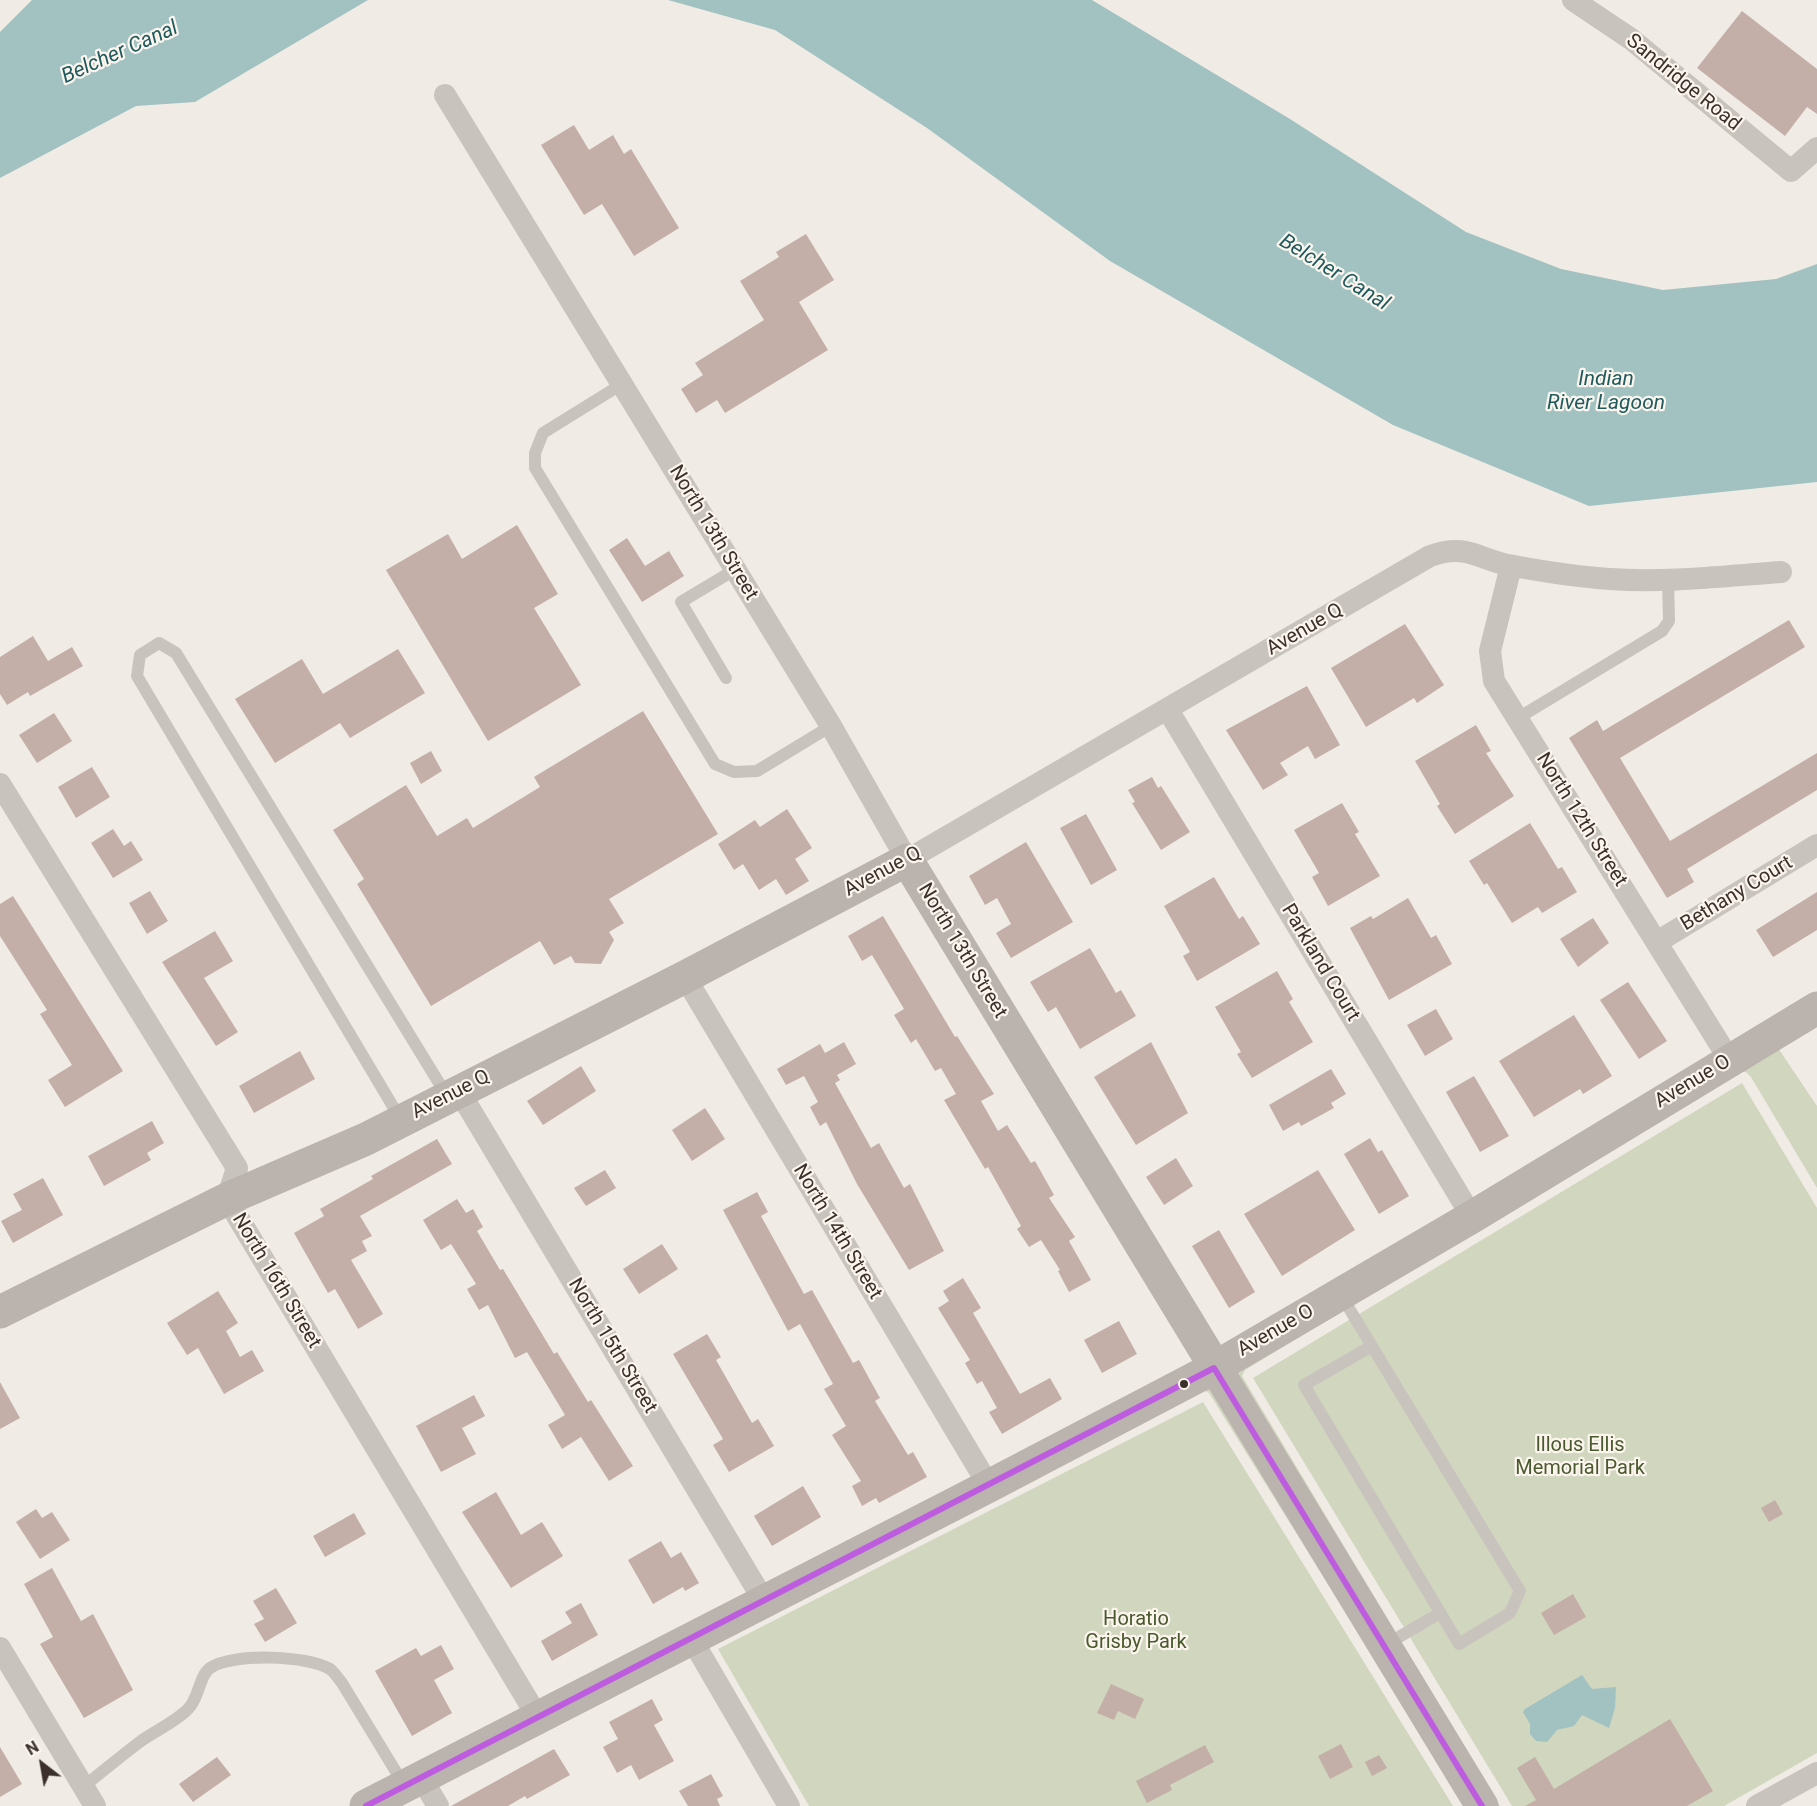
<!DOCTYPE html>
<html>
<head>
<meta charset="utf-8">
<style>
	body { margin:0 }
	#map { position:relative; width:1817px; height:1806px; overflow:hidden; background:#f0ebe5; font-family:Roboto,sans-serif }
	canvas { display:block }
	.north { position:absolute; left:12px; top:1734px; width:60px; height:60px; -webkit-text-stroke:4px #fbf5ee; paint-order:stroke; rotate:329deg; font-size:16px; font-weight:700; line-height:24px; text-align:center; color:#3b302b }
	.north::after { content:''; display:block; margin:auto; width:21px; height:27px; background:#3b302b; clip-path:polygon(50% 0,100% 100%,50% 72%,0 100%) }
</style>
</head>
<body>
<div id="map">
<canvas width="1817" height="1806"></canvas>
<div class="north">N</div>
</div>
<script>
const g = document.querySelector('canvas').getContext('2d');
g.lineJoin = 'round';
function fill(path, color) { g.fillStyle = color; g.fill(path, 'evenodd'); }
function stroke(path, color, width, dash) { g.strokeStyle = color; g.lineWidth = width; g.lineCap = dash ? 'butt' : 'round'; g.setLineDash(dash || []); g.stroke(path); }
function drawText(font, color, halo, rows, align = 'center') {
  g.font = font + ' Roboto,sans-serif'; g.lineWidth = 4.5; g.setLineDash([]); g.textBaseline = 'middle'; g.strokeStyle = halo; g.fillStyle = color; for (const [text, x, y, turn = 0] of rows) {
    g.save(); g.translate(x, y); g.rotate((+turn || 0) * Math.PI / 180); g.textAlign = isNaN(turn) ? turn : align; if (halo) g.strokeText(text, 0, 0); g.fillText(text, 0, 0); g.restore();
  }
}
fill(new Path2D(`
	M1776,1045l41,61v82l-66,-111 -5,-5h-7l-494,298 -3,6 258,430h-6l-265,-433z
	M1742,1083l75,125v545l-93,53h-212l-259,-428z
	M1211,1383l255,423 -257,-413 -6,-3z
	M1203,1402l250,404h-644l-91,-157z`), '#d1d6bf');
fill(new Path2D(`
	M32,0h336l-173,102 -59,4 -136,72v-146z
	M668,0h424l198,119 176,113 95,37 102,21 113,-11 41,-15v218l-228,24 -196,-81 -283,-164 -183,-133 -152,-98z
	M1582,1675l10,14 24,-2 -1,21 -6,20 -27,-13 -8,11 -17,4 -10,12 -11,-1 -6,-7v-10l-7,-12 2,-3z`), '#a1c2c1');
fill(new Path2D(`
	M1742,11l75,58v45l-10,-7 -22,29 -88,-68z
	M574,125l15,25 24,-15 11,19 7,-5 48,79 -45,28 -32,-52 -18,11 -43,-70z
	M806,234l28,46 -35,22 29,48 -103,63 -8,-13 -21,13 -15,-24 22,-14 -8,-12 69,-43 -24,-39 39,-24 -3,-5z
	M517,525l41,69 -24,14 47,77 -93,56 -102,-171 62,-36 14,25z
	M627,538l18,28 24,-15 15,25 -42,26 -33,-52z
	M1789,620l16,27 -185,111 50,83 147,-88v37l-130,79 7,13 -27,16 -98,-160 28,-18 6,11z
	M1405,624l39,61 -27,18 -3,-5 -48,29 -35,-59z
	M33,636l15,25 24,-14 11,19 -53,30 -2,-4 -21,13 -7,-11v-37z
	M398,649l27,44 -75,45 -10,-15 -65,40 -40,-64 67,-40 21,35z
	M1307,686l33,59 -25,14 -7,-13 -28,17 8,12 -25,15 -37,-60z
	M643,711l75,123 -109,65 15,24 -15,9 5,8 -13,24 -26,-1 -4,-7 -17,9 -14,-24 -109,65 -74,-122 7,-5 -31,-49 73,-45 31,51 30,-18 6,10 67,-41 -6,-10z
	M54,713l18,28 -35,22 -18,-28z
	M1476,725l15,26 -5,2 28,43 -59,38 -18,-28 3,-2 -25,-43z
	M431,751l11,20 -21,13 -11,-21z
	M92,767l18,30 -34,21 -18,-31z
	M1152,777l6,11 3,-2 29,46 -29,18 -29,-47 3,-1 -7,-12z
	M1342,803l17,29 -4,2 25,42 -52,30 -16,-29 7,-4 -25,-43z
	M787,809l25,39 -17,11 14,22 -23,14 -10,-16 -17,11 -16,-26 -9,6 -16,-26 37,-24 5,7z
	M1086,814l31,56 -26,15 -31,-57z
	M1530,823l28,46 4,-2 15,25 -35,21 -4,-6 -26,16 -25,-40 -3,2 -15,-24z
	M113,829l11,17 7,-5 12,19 -30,18 -22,-35z
	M1026,842l47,80 -62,36 -15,-25 15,-9 -14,-26 -12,7 -16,-29z
	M1214,877l25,42 4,-3 17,28 -63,37 -14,-25 7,-4 -26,-46z
	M150,891l18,30 -21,13 -18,-31z
	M1817,892v38l-44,27 -17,-27z
	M13,896l110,175 -58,36 -17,-27 24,-15 -32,-51 7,-4 -47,-74v-32z
	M1408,898l23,40 5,-3 16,29 -63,36 -39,-72 21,-12 2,3z
	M883,916l72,121 2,-1 37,58 -13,7 17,30 9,-6 24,38 4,-2 19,34 -5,3 26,39 -6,4 22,39 -22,12 -11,-21 2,-1 -19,-30 -12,7 -12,-18 4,-3 -33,-59 -3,2 -41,-69 12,-6 -15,-26 -6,3 -19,-32 -5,4 -17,-28 10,-6 -32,-54 -10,6 -14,-25z
	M1593,918l16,25 -31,24 -18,-28z
	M215,931l18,30 -29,17 34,54 -22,14 -54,-84z
	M1090,948l26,45 5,-3 15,26 -56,33 -24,-42 -8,5 -18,-30z
	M1277,971l16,28 -4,3 24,40 -61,36 -15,-24 4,-2 -26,-45z
	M1628,982l39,59 -28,18 -39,-59z
	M1436,1009l17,30 -28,17 -18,-31z
	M1574,1015l38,61 -29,18 -3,-5 -46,28 -35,-56z
	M844,1042l12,22 -19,11 3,5 -5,3 36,65 8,-5 25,45 6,-4 34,67 -35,19 -52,-86 -31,-62 -6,4 -10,-19 8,-5 -14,-26 -18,9 -9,-16 43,-25 5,9z
	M1151,1042l37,71 -52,32 -42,-68z
	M300,1051l15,28 -61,34 -15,-27z
	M581,1066l15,25 -53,34 -16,-24z
	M1331,1069l15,25 -15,9 3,5 -33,18 -2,-4 -16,9 -14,-26z
	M1474,1076l35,60 -29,16 -34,-60z
	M705,1108l20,31 -33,22 -20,-31z
	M152,1121l12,22 -17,10 4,7 -47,26 -16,-30z
	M1370,1138l8,14 4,-2 27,46 -30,18 -35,-60z
	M437,1139l15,25 -92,52 12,20 -10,5 5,10 -16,9 32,54 -25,15 -23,-40 -7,4 -34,-60 30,-17 -4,-7 53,-30 -2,-3z
	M1176,1158l17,28 -29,19 -18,-28z
	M605,1170l11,18 -30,18 -12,-18z
	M1318,1170l37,60 -73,46 -38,-62z
	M43,1178l20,37 -50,28 -12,-22 21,-11 -9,-16z
	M757,1192l11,20 -7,4 43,78 8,-4 41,73 6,-3 21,38 -5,3 33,54 5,-3 14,25 -48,26 -3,-5 -14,8 -10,-20 9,-5 -29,-46 14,-9 -22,-37 9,-5 -33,-60 -12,7 -65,-121z
	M457,1199l9,14 7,-4 10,18 -6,4 23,39 3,-1 51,85 3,-2 31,50 3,-2 42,66 -24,15 -28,-44 -19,12 -14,-24 17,-10 -38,-63 -12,6 -27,-53 -9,5 -12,-21 9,-5 -25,-40 -10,6 -18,-30z
	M1219,1230l36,62 -26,16 -37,-62z
	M662,1244l16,25 -39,25 -16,-25z
	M963,1278l18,30 -8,5 47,81 30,-16 12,21 -60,35 -13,-22 8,-4 -15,-27 -5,3 -12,-21 5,-3 -32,-52 11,-7 -6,-10z
	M218,1291l20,32 -12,8 14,26 12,-7 12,21 -40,23 -26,-46 -11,7 -20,-32z
	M1119,1321l18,33 -35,19 -18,-33z
	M707,1334l14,23 -5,3 36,63 6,-4 16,27 -45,26 -16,-27 10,-6 -50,-85z
	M0,1382l20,36 -20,11z
	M474,1395l11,21 -23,12 14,26 -35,18 -25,-46z
	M803,1486l18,31 -49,29 -18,-30z
	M496,1492l25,43 21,-13 21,34 -52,32 -49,-76z
	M1775,1500l8,14 -14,8 -8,-14z
	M36,1509l6,9 10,-6 18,28 -30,19 -24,-37z
	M354,1513l12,21 -41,23 -12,-21z
	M661,1541l10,17 10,-6 18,31 -14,8 -2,-4 -30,17 -25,-44z
	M52,1568l29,53 12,-7 40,76 -49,28 -44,-74 13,-7 -29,-53z
	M276,1588l21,35 -32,19 -11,-18 10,-5 -11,-18z
	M1573,1594l13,23 -32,18 -13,-22z
	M581,1603l17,32 -46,26 -11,-20 31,-18 -7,-11z
	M441,1645l13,24 -20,11 18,33 -40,23 -37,-65 41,-23 5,8z
	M1111,1684l33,15 -9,20 -17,-8 -4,9 -17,-7z
	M652,1699l11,21 -9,5 20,36 -35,19 -8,-15 -14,8 -14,-26 15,-8 -9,-17z
	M1670,1719l43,72 -26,15h-162l11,-6 -19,-32 18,-11 19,32z
	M1341,1744l12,23 -23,12 -12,-23z
	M1205,1745l9,17 -44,23 2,5 -25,13 -11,-22z
	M0,1747l22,37 -22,13z
	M554,1749l16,26 -43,24 -2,-3 -17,10h-57z
	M1379,1755l8,13 -15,8 -7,-14z
	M217,1757l14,18 -38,27 -14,-18z
	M711,1774l12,22 -6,3 3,7h-32l-9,-15z`), '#c3afa7');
stroke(new Path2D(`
	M622,384l-79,49 -8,20v15l180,296 19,8 23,-1 74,-45
	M726,678l-45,-76 55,-33
	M1518,718l144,-87 7,-10 -1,-41
	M401,1120l-264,-444 3,-21 19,-12 17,10 271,443
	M1341,1295l179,296 -10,22 -51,31 -155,-259 68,-39
	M1387,1644l53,-31
	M83,1787c19,-15 38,-31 58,-46 14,-10 32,-18 45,-30 14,-12 12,-34 24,-43 21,-15 97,-13 120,1 4,3 8,9 12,14l62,102`), '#c9c3be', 12);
stroke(new Path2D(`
	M1573,0l58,39 160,132 26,-23
	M445,95l386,631 76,134 523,-304c39,-14 49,5 84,10 32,6 65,11 96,13 57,4 114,-3 171,-7
	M1511,566l-21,85 4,30 235,378
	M1168,710l304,507
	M0,784l237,384 -10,31 310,517
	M1657,942l160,-97
	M685,977l304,509
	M459,1091l305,510
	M691,1638l98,168
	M0,1648l95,158
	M420,1776l18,30
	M1757,1806l60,-33`), '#c9c3be', 22);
stroke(new Path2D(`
	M0,1312l227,-113 139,-60 319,-162 222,-117 575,946
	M366,1806l623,-320 225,-118 258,-151 345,-209`), '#bab3ae', 33);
stroke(new Path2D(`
	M366,1806l848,-438 268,438`), '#be5ce0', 6);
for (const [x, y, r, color] of [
	[1184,1384,5,"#3b302b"]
]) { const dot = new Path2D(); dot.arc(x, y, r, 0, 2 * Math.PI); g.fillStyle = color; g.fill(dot); stroke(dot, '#fbf5ee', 2); }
drawText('20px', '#3b302b', '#fbf5ee', [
	["Sandridge Road",1683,83,39],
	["North 13th Street",713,533,59],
	["Avenue Q",1305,630,-30],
	["North 12th Street",1581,820,58],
	["Avenue Q",883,872,-28],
	["Bethany Court",1737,894,-31],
	["North 13th Street",962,951,59],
	["Parkland Court",1320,963,59],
	["Avenue O",1693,1082,-31],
	["Avenue Q",451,1095,-27],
	["North 14th Street",837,1232,59],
	["North 16th Street",276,1281,59],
	["Avenue O",1276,1331,-30],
	["North 15th Street",612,1346,59]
]);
drawText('20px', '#4a5a2e', '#fbf5ee', [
	["Illous Ellis",1580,1446],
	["Memorial Park",1580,1469],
	["Horatio",1136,1620],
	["Grisby Park",1136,1643]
]);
drawText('italic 21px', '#1f5a5e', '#fbf5ee', [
	["Belcher Canal",120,53,-24],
	["Belcher Canal",1334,273,32],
	["Indian",1606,380],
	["River Lagoon",1606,404]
]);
</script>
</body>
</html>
